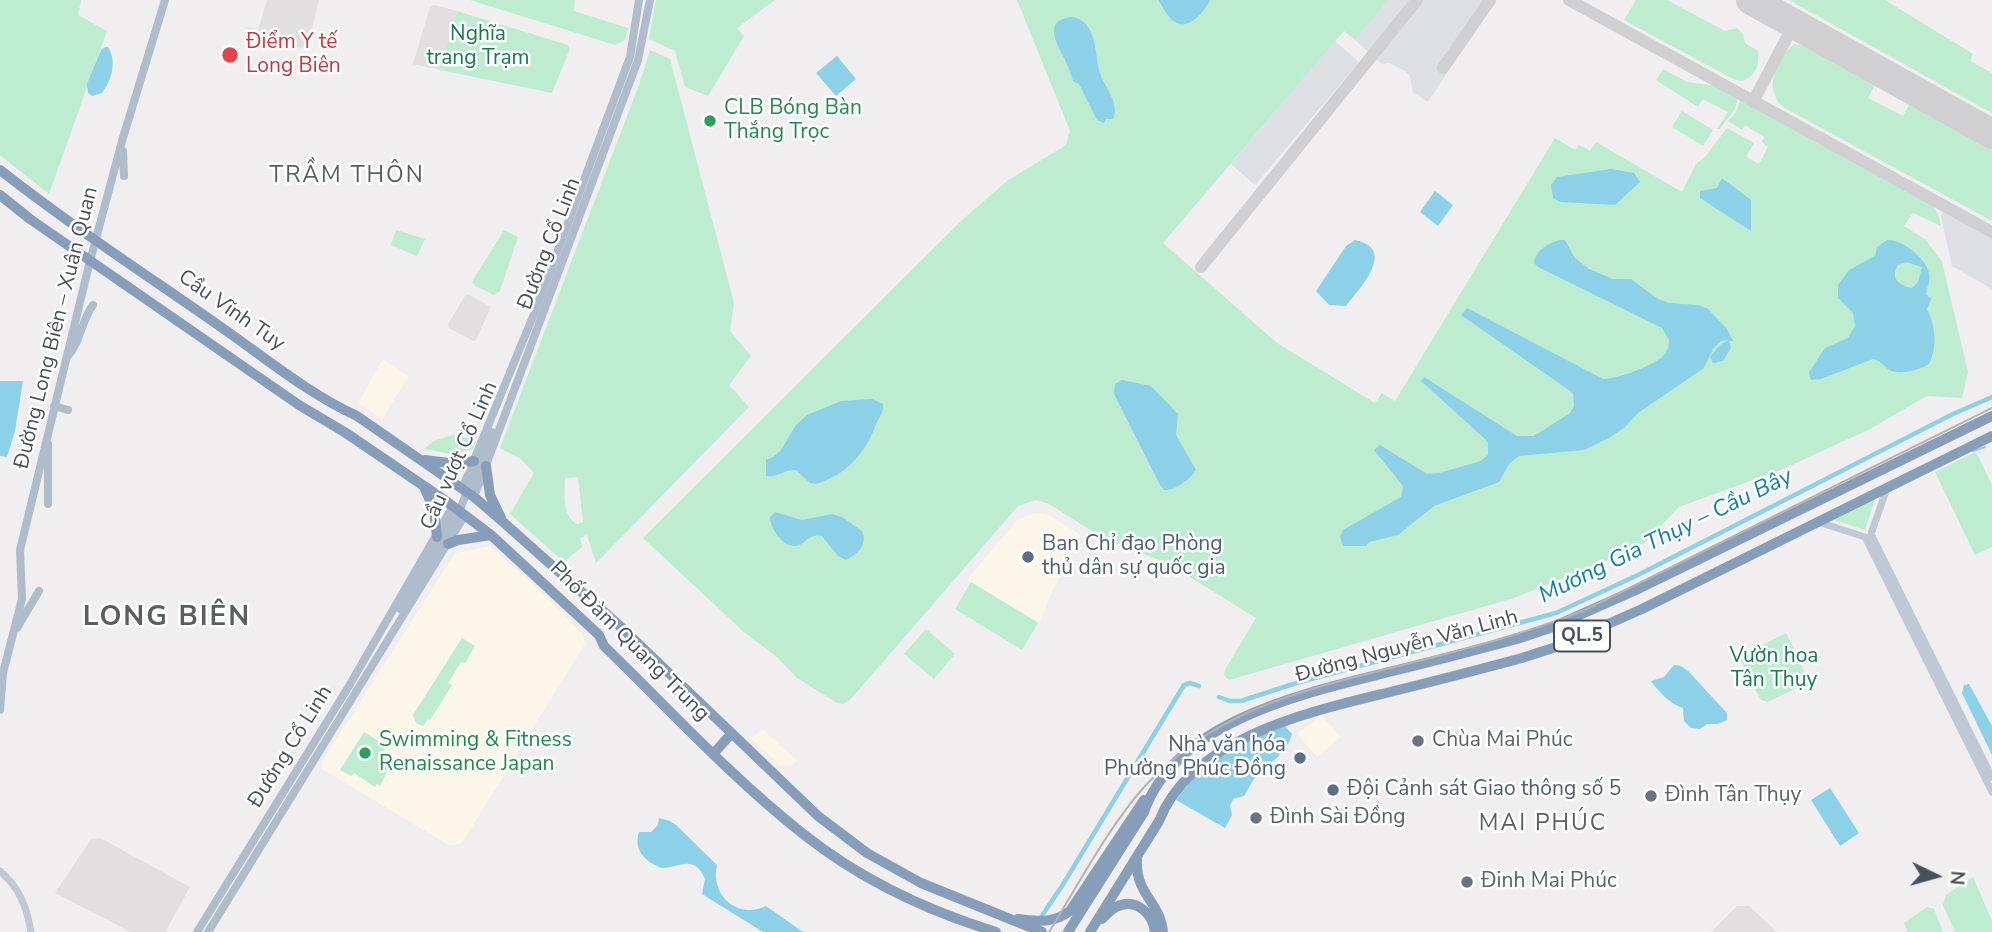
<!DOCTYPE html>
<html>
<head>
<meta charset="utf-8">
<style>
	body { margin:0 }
	#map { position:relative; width:1992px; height:932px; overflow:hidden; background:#f0eeee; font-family:"Nunito Sans",sans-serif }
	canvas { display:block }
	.north { position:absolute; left:1901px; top:841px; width:70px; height:70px; -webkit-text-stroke:5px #fff; paint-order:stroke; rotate:95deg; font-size:19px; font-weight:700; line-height:28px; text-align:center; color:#47505a }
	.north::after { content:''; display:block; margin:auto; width:24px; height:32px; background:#47505a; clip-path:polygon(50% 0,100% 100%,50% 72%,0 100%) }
</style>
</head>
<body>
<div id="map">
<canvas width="1992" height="932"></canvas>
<div class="north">N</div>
</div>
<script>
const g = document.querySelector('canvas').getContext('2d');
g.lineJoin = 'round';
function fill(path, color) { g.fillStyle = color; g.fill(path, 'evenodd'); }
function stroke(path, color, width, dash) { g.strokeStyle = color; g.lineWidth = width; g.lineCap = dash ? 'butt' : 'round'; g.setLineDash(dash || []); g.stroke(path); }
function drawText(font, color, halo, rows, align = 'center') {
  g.font = font + ' "Nunito Sans",sans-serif'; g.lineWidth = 5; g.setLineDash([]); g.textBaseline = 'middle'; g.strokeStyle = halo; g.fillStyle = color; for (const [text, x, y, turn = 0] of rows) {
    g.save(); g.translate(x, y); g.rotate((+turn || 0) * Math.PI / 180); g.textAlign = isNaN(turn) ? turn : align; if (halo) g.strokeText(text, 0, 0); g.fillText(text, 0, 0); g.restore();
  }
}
fill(new Path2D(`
	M383,359l26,17 -27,43 -22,-15 -1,-3z
	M1035,513l14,2 32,20 -31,61 -10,27 -73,-43 51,-61z
	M490,546l48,43 44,44 3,11 -123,199 -12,3 -128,-77v-7l133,-209z
	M1321,715l20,22 -24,20 -20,-23z
	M762,729l35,31 -7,7 -9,-1 -30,-27z`), '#fbf6e7');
fill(new Path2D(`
	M267,0h52l-11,45 -7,3 -56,-12 2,-9 11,3z
	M434,5l23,6 -17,59 -27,-6 17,-57z
	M468,294l23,13 -15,33 -3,1 -24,-13 -1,-4 17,-28z
	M100,838l90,49 -25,45h-34l-76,-39 36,-54z
	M1737,906h12l28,26h-66z`), '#e1dfdf');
fill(new Path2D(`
	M1389,0h105l-66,102 -15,-10 -3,-16 -5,-5 -16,-8 -7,1 -27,-24z
	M1335,41l24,21 -104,123 -24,-21z
	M1948,203l44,24v62l-40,-23 -11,-50z`), '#dddfe2');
fill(new Path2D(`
	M0,0h81l-3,15 29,16 -58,163 -49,-39z
	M470,0h105l-1,11 54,17 -3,12 -10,5z
	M656,0h119l-38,28 7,8 -36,60 -23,-9 -10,-36 -26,-12z
	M1017,0h372l-34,40 -11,-9 -181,212 114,100 98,60 7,-10 13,8 160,-263 20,12 4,-5 11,6 6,-9 86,50 14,-28 9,-7 22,-29 27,15 -8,14 13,7 9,-17 -6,-5 2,-5 -19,-12 -3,5 -14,-9 8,-9 5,-14 191,104 7,15 2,9 -28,-13 -9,13 22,14 16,22 26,110 -6,26 -35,-2 -57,33 -87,40 -104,38 -35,36 -52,24 -78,31 -285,82 -5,-5 1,-5 31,-52 -87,-54 -69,-28 -51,-32 -13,-4 -18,6 -168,194 -7,4 -6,-1 -40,-25 -20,-21 -33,-25 -101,-94 317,-316 47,-41 59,-36 4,-14z
	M1636,0h31l58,31 12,-3 6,6 2,9 13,8c1,15 -1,23 -15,30l-8,-1 -111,-60z
	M1789,0h96l88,54 -3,7 22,12v40z
	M457,11l111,34 2,4 -18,44 -112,-23z
	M1794,44l13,2 68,39 -7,13 35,18 7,-13 82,46v72l-209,-114c-20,-18 -7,-47 11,-63z
	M650,50l20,9 64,244 -4,28 21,25 -22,29 20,22 -153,156 -9,-28 -7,3 2,9 -18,15 -54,-48 24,-41 -13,-14 -21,-11 139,-363zM578,477l5,45 -6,2c-16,-9 -12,-30 -12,-46z
	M1663,69l24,13 29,4 22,11 -3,12 -15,20h-3l11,-17 -25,-13 -5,8 -42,-27z
	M1682,111l31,19 -10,16 -31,-19z
	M396,230l29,9 -8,17 -26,-11z
	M504,230l14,7 -18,54 -6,4 -19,-9 -3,-4z
	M452,435l9,1 15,5 -3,8 -22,5 -27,-5 10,-8z
	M1976,452l16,33v62l-17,8 -40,-83z
	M1875,499l-10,31 -31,-10v-1z
	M971,582l67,41 -16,27 -67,-41z
	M926,629l29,25 -21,25 -30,-25z
	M1786,633l23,49 -41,20 -7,-2 -20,-39 3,-7z
	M462,638l13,8 -10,17 -4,-1 -13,21 4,2 -22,35 -2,-1 -5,7 -7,-3 -3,-8z
	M364,732l23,14 -4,5 4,21 -7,14 -3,-2 -2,3 -21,-14 -3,3 -11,-6z
	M1973,877l19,44v11h-37l-12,-27 3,-10z
	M1927,907l7,2 9,23h-35l-4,-9z`), '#bdecd1');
fill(new Path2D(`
	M1158,0h52c-5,11 -21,31 -35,22 -7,-4 -12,-15 -17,-22z
	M1072,17c26,4 22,38 28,56 5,16 20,29 13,46h-7l-2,4 -7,-3 -18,-36 -6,-3c-3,-9 -6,-18 -11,-27 -8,-16 -17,-34 10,-37z
	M105,47h3c9,14 4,33 -6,46l-10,3 -4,-3 -1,-9 14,-34z
	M837,56l19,23 -20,17 -20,-23z
	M1611,169l23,4 6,9 -25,23 -55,-3 -7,-4 -2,-13 6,-8z
	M1722,178l29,22v31l-51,-33v-7l17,-3z
	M1435,191l18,14 -15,21 -18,-14z
	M1355,240c43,9 4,49 -9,66l-17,-1 -13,-14 30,-45z
	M1560,240h5l10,18 14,11 24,10h18l27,20 11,4 29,2 10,4 19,20 6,12h-4l2,7 -8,13 -10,2 -3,-6 11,-13 7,-4 -7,1 -8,8 -9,19 -66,45 -13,14 -16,11 -25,12 -65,6 -10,8 -10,18 -65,24 -36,29 -29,7 -3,4h-23l-3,-10 3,-6 58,-33 2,-11 -29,-36 6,-5 47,29 12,-1 42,-12 7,-6v-12l-3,-4 -64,-58 3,-4 93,59h17l36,-23 4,-7 -1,-13 -112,-78 6,-7 136,71c14,0 50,-13 60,-23 5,-5 6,-9 6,-16l-7,-12 -124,-61 -4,-4c1,-13 15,-20 26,-23z
	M1887,240c15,-1 39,18 42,33 2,9 -2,13 -3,21l5,5 -4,10c8,16 11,37 2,55 -9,6 -31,12 -41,5 -6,-5 -7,-8 -15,-10l-52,20 -10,1 -2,-8 16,-24 23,-10 7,-12 -2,-13 -15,-15v-13l11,-15 26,-14 2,-9zM1906,262l16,5 -4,15 -6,6c-13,-2 -22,-10 -14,-23z
	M1122,380l29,6 27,28 -2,21 20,35c-5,9 -22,21 -32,20l-4,-5 -46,-91 1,-10z
	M0,381h23l-8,50 -8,26 -7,-1z
	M872,399l11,5c1,9 -4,13 -7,20 -10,29 -30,51 -60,60l-6,-1 -14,-13c-12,-1 -19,8 -30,6v-16l7,-3 8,-7 15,-25 11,-10 34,-14z
	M775,512l27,8 30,-6 10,3 20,14c6,13 -4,23 -16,29l-8,-4 -16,-20c-17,-2 -15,9 -27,10 -13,1 -25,-19 -25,-29z
	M1674,665l7,1 7,5 39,42v7l-9,4h-11l-7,5 -9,-1 -7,-7 -1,-13c-13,-4 -24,-16 -32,-27l13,-4z
	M1969,684l23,42v29l-30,-62 2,-8z
	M1285,726l7,8c-5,20 -23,28 -36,43 -5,5 -8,13 -12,19l-11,3 -3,7 2,9 -7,13 -49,-28c32,-44 60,-55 109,-74z
	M1830,788l29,45 -19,13 -29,-46z
	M659,818l11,3 6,4 41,40c-7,30 20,55 49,41l37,26h-40l-61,-38 3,-15c-11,-25 -24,-12 -43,-11 -17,-6 -29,-18 -23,-36h12l7,-7z`), '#8cd1e8');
stroke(new Path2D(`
	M1973,451l12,-4`), '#8cd1e8', 2);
stroke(new Path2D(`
	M1219,697l11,4h11l52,-17 263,-71 82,-38 315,-161 39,-17
	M1039,920l23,-34 122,-201 6,-2 9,3`), '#8cd1e8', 4.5);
stroke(new Path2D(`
	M1569,0l423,232
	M1443,68l47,-68
	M1753,102l41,-78
	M1201,267l216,-267`), '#d0d0d3', 12);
stroke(new Path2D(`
	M1751,0l241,134`), '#d0d0d3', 30);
stroke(new Path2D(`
	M1887,488l-16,46 121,243
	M1818,522l47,15 127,255
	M0,871c19,16 27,36 31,61`), '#bfc8d4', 7);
stroke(new Path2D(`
	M123,151l1,25
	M67,357c14,-15 14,-36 26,-52
	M54,406l14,4
	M48,444v60
	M462,489l72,-175 96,-257 9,-57
	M474,497l164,-437 12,-60
	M400,609l60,-100 32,-77
	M17,628l22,-37
	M0,710l3,-37 19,-74 -2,-49 69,-285 33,-124 43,-141
	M197,932l152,-246 104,-180
	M208,932l257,-417`), '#aebccc', 8);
stroke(new Path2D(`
	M0,170c70,55 145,104 218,155 45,31 89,68 139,91l117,81 28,24 120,107 196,188 49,37 54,30 121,49
	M0,195l30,24 269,186 47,28 100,68 45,34 108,100 5,11c65,63 127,131 198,187 56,45 126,78 194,99
	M425,460l31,4 18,-3
	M486,466l4,29 11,23
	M425,489l9,21 3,27
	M448,544l10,-4 33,-5
	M714,753l17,-19
	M1137,859c-2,36 23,42 26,73
	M1018,919c21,2 34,5 52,-8l74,-111
	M1102,919c4,-4 9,-10 14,-12 20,-10 37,7 39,25
	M1068,932l76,-120c32,-93 166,-120 249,-141 42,-10 83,-21 124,-32l33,-11 86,-38 356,-174
	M1090,932l69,-111c34,-87 159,-111 239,-131 41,-10 83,-21 124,-32l34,-11 86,-38 350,-173`), '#879ebb', 10);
stroke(new Path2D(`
	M1049,932c29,-47 60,-106 96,-146 71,-76 154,-95 250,-119 63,-16 126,-32 188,-56l409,-203`), '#b0b3b8', 2);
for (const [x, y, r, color] of [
	[230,55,9,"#e0444e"],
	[710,121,7,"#2e9e5b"],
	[1028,557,7,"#5c6f8a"],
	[1418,741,7,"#6b7280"],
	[365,753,7,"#2e9e5b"],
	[1300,758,7,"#5c6f8a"],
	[1333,790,7,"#5c6f8a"],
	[1651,796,7,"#6b7280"],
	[1256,818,7,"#6b7280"],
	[1467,882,7,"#6b7280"]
]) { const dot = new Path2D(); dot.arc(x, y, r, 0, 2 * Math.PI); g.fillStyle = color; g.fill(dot); stroke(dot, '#fff', 2.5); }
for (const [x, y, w] of [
	[1582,636,56]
]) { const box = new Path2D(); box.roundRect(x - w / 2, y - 15.5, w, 31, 5); g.fillStyle = '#fff'; g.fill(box); stroke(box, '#47505a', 2); }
drawText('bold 19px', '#47505a', null, [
	["QL.5",1582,636]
]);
drawText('21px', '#1b784d', '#fff', [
	["Nghĩa",478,35],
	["trang Trạm",478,59],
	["Vườn hoa",1774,657],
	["Tân Thụy",1774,681]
]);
drawText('21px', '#be3a42', '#fff', [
	["Điểm Y tế",246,43],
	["Long Biên",246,67]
], 'left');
drawText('21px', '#27864d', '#fff', [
	["CLB Bóng Bàn",724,109],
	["Thắng Trọc",724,133],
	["Swimming & Fitness",379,741],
	["Renaissance Japan",379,765]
], 'left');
drawText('21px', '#47505a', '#fff', [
	["Đường Cổ Linh",550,244,-69],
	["Cầu Vĩnh Tuy",231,311,35],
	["Đường Long Biên – Xuân Quan",57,328,-76],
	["Cầu vượt Cổ Linh",460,456,-66],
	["Phố Đàm Quang Trung",629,642,45],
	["Đường Nguyễn Văn Linh",1407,647,-15],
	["Đường Cổ Linh",291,747,-58]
]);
drawText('21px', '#4e5e75', '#fff', [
	["Ban Chỉ đạo Phòng",1042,545],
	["thủ dân sự quốc gia",1042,569],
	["Nhà văn hóa",1286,746,"right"],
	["Phường Phúc Đồng",1286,770,"right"],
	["Đội Cảnh sát Giao thông số 5",1347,790]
], 'left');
drawText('21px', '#5b616d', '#fff', [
	["Chùa Mai Phúc",1432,741],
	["Đình Tân Thụy",1665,796],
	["Đình Sài Đồng",1270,818],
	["Đinh Mai Phúc",1481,882]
], 'left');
g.letterSpacing = '2px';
drawText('23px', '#5a5e62', '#fff', [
	["TRẦM THÔN",347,176],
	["MAI PHÚC",1543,824]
]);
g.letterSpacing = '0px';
drawText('italic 23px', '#127ea1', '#fff', [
	["Mương Gia Thụy – Cầu Bây",1666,537,-26]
]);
g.letterSpacing = '2px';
drawText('bold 28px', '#5a5e62', '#fff', [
	["LONG BIÊN",167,618]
]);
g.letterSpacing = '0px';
</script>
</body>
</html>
